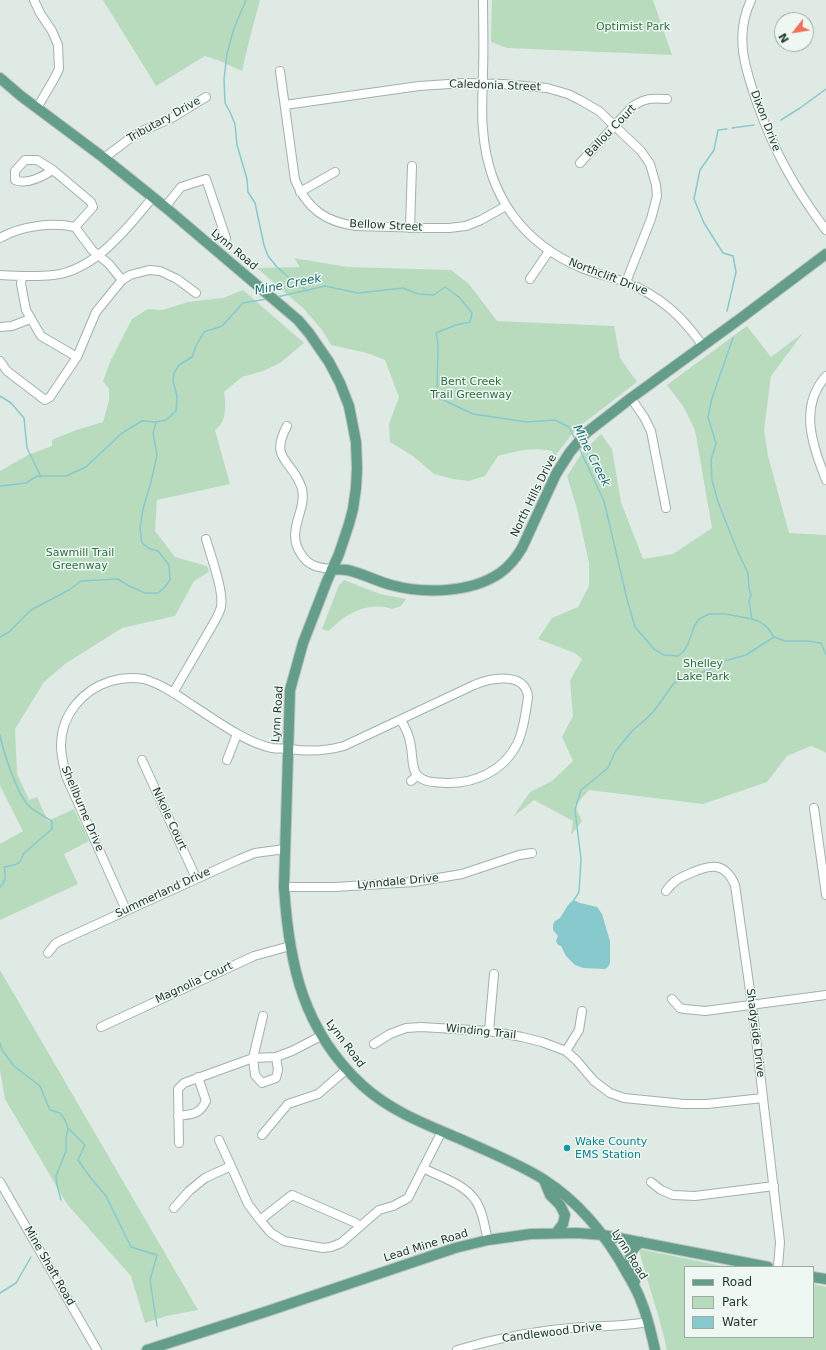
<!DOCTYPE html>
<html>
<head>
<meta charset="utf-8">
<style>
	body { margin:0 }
	#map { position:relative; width:826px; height:1350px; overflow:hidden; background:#dfeae4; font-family:"DejaVu Sans",sans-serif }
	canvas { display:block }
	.legend { position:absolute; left:684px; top:1266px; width:130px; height:72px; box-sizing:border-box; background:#eff7f2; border:1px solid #9daba5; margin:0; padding:5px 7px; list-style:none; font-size:12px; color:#213931 }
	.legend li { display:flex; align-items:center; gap:8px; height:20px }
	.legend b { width:20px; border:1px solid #9daba5 }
	.north { position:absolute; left:774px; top:12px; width:40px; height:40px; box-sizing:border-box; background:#eff7f2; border:1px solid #9daba5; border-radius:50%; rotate:239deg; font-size:11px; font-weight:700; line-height:16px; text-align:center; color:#213931 }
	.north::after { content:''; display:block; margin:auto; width:14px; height:18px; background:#ee7159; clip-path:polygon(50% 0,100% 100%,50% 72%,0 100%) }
</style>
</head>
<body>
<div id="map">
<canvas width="826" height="1350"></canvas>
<ul class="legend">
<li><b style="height:5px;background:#649e8b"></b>Road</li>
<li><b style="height:11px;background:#b8dbbe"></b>Park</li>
<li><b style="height:11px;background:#88c9ce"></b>Water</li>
</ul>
<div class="north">N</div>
</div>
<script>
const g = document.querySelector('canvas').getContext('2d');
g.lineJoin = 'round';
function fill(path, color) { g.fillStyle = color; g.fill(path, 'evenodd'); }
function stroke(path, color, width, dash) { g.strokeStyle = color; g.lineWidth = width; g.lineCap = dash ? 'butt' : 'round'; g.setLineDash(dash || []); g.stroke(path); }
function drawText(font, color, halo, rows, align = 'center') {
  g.font = font + ' "DejaVu Sans",sans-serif'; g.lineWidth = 3; g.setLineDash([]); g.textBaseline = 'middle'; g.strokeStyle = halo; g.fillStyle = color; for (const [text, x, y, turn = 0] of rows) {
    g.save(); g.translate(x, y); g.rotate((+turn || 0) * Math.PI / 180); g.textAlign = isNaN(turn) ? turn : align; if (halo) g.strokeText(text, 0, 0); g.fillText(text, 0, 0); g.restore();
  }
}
fill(new Path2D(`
	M103,0h157l-10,37 -8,34 -22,-10 -15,-5 -49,30z
	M492,0h161l19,55 -165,-7 -16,-6z
	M294,258l54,9 103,3 18,14 28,37 117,5 6,32 17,24 -61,47 -21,27 -3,-5c-21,-4 -34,0 -54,5l-13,20 -16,5 -16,-2 -19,-5 -21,-18 -23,-14 -1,-18 10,-27 -14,-37 -18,-7 -36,-8 -9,-15 -18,-21 -47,-41 43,-1z
	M243,290l61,53 -24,20 -17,8 -21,6 -18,15c2,13 3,30 -9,38l15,54 -73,16 -2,31 20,26 32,9 2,6 -15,9 -19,35 -53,12 -57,36 -21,18 -29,47 2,45 12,26 8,-3 11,24 26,-12 15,32 -25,13 14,30 -78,36v-76l23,-13 -23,-45v-315l30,-17 22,-8v-6l24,-10 27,-8 6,-21v-12l-6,-8 7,-19 22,-43 16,-10 14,1 26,-8 35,-4z
	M747,326l24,31 32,-24 -32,43 -7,54 4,26 21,77 37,2v220l-1,-3 -14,-6 -24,10 -20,26 -64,22 -114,-14 -14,16 7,15 -11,14 2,-14 -39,-21 -21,17 17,-25 22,-11 21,-20 -11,-24 11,-21 -3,-35 12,-22 -7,-6 -37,-14 14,-21 26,-11 11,-21v-23l-12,-54 -10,-33 15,-23 19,-19 11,15 9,53 22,57 30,-5 39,-26 -17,-98 -12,-24 -16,-21z
	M344,580l36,14 26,5 -5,7 -9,3c-12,-5 -29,-2 -40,4 -9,4 -16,12 -24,18l-6,-2 17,-44z
	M0,970l198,340 -32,6 -21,7 -14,-47 -64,-72 -62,-105 -5,-29z
	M639,1249l88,18h-42v70h128v-53l13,3v63h-159c-7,-34 -20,-67 -28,-101z`), '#b8dbbe');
fill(new Path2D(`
	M573,900l7,3 17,4 5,7 8,27v22l-2,4 -3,2 -22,-1 -8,-3 -9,-9 -5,-10 -3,-1 -2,-4 2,-5 -5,-6v-5l2,-4 5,-3 8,-13z`), '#88c9ce');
stroke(new Path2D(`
	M246,0l-12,28 -7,26 -3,25 1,24 5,9 5,12 2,21 10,34 1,13 7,11 9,42 4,11 9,11 10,9 21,15
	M781,120l19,-12 26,-19
	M732,128l22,-3
	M727,129l-9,1 -4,20 -14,20 -6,29 10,24 19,30 10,3 3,16 -9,39
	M277,297l48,-11 33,7 45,-5 15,6 16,1 11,-8 14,10 13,16 -2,9 -14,3 -20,8 2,11 -1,53 36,17 54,8 28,-2 14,7 6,12
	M733,338l-21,60 -4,19 8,26 -5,17 1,20 6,22 19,48 11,23 1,16 2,6 -2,6 3,18
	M0,396l11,7 13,15 3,30 14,29
	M579,448l25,53 23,98 8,28 19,22 10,6 14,1 5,-4 5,-8 6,-17 5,-8 10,-5h16l27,5 8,3 7,5 7,10 11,4h22l14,2 5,12
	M0,486l26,-3 11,-7h29l20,-9 36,-34 20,-12 14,1
	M0,637l9,-5 22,-22 38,-20 12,-9 37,-2 11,7 16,7h13l6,-5 6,-8 -1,-15 -11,-14 -8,-2 -8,-6 -2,-15 3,-19 8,-27 6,-27 -4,-22 3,-11 10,-2 10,-9 1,-15 -4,-15 1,-8 5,-8 13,-8 4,-11 8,-14 18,-6 21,-23 24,-4
	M0,735c3,17 17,58 28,70 7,7 15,11 24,16v8l-29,25c-2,12 -9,11 -19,13 2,9 2,14 -4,20
	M574,900l5,-8 2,-33 -6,-49 6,-20 27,-22 7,-16 17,-21 14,-12 8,-8 20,-28 34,-13 16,-9 22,-6 28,-18
	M0,1043l2,7 12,16 26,20 10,24 10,3 5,7 3,8 -2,10v13l-10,25 1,9 4,15
	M68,1128l17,17 -7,15 12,17 16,19 25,51 26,8 -7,25 7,46
	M0,1293l16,-10 15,-26`), '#88c9ce', 1.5);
const minor = new Path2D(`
	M34,0l6,13 12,18 6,14 1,24 -5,10 -17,29
	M483,0c0,23 1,47 0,70 0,20 -2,40 0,60 5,66 40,114 101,139 14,5 27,8 41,13 34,13 57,34 78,64
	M751,0c-17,36 -6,68 6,103 17,48 38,86 69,127
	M280,71l15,109c12,29 31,42 61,46l71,2h22l17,-2 15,-6 25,-14
	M285,105l134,-19 45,-3 39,1 44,4 21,6 12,6 19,11 42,40 9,13 6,21 1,11 -6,23 -25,63
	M104,158l33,-25 33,-14 36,-22
	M580,163l53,-57c13,-8 18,-8 34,-7
	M53,170l-16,-10h-12l-10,11v9c11,5 27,-3 38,-10l38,32 2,5 -18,20
	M300,192l35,-20
	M165,207l16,-20 25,-8 20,59
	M410,228l2,-62
	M0,238c21,-12 51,-16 75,-11l17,23 17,14 13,16
	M0,275c17,1 35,2 53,0 41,-4 75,-47 100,-78
	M22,276l-1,8 5,26 15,26 36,21
	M530,279l19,-28
	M0,327l12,-1 18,-7
	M0,361l7,10 38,29 5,-3 27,-40 19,-45 26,-32 8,-5 19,-5 11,1 17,8 19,14
	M826,376c-28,31 -13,70 0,104
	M631,398l13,19 7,14 15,77
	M287,426c-19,35 7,34 15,63 5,23 -17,41 -1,65 7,12 18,14 31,15
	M173,693l43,-74c2,-4 4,-8 5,-12 3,-16 -10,-50 -15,-68
	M142,760l54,118
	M227,760l10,-26
	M411,781l6,-5
	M814,808l12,87
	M284,887h51l79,-5 48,-8 57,-19 13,-2
	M666,891c7,-10 13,-13 25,-18 20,-9 34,-11 44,12l17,120 28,237 -2,25
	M126,910l-60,-134c-2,-10 -5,-20 -5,-30 0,-31 21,-56 50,-65 10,-3 22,-4 33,-2 17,5 33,16 48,26 22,14 54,38 80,43 6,1 12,0 18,1 19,3 36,2 54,-3l130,-61c16,-7 52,-14 54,12 -2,15 -4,31 -10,45 -13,28 -42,42 -73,41 -9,-1 -21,0 -28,-8 -6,-7 -4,-23 -7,-33 -1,-8 -5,-15 -9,-22
	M48,953l7,-9 5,-3 180,-82 15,-6 30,-4
	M672,999l8,9 5,1 20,2 121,-16
	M263,1016l-10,42 2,17 7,8 14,-5 2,-8 -2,-13
	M101,1027l153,-71 36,-10
	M489,1031l5,-57
	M374,1044l16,-10 16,-6 15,-1 68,4 33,6 20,5 24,9 11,10 17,20 16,12 14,5 60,6h23l56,-6
	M566,1051l13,-21 3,-19
	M178,1116c15,-2 21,-1 28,-15l-8,-24
	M262,1135l26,-31 30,-10 28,-24
	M219,1140l12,26
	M179,1143l-1,-54 6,-6 69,-25 23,-1 16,-6 29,-15
	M423,1168c19,10 47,17 56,39 5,10 6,23 9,33
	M0,1182l97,168
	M651,1182l10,8 12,5 22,1 79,-10
	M174,1208l15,-17 16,-13 26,-12 17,38 12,16 11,13 13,8 39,7 8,-1 10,-4 38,-33 14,-4 15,-8 34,-67
	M260,1220l32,-25 64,28 3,4
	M457,1350c40,-12 82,-20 124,-23 22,-1 45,-1 67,-5`);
const major = new Path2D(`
	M0,78l21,18 83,62 61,49 133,113 11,13 20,29 11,21 9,23 7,36 1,26 -1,20 -3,21 -4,15 -10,30 -12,27 -24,62 -13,47 -6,197c5,78 19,143 78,198 29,27 68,41 103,56 26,12 54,23 78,38 36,23 65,59 85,96 5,9 10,17 13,26 7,16 10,32 14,49
	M332,569c5,1 10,0 15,1 15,3 29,11 44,15 33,9 80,8 109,-12 10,-7 16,-15 22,-25l34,-74 14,-22 16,-19 45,-35 110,-80 85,-64
	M544,1180l6,15 10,10 5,10 -2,9 -7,9
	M813,1277l13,2
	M635,1281c-3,-18 -12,-26 6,-39
	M147,1350l121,-39 187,-63 33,-8 43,-6 46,-1 26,2 165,32`);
stroke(minor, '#a2b1ab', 10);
stroke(major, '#bcc4c1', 12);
stroke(minor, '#fff', 8);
stroke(major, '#649e8b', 10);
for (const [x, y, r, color] of [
	[567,1148,4,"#0f9aa8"]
]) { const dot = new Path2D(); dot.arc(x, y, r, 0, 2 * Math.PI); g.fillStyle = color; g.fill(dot); stroke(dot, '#eff7f2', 1.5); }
drawText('11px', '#2c6f40', '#eff7f2', [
	["Optimist Park",633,27],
	["Bent Creek",471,382],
	["Trail Greenway",471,395],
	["Sawmill Trail",80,553],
	["Greenway",80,566],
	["Shelley",703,664],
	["Lake Park",703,677]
]);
drawText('11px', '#213931', '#eff7f2', [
	["Caledonia Street",495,86,2],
	["Tributary Drive",164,120,-29],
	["Dixon Drive",765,121,69],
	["Ballou Court",611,131,-46],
	["Bellow Street",386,226,3],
	["Lynn Road",234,250,40],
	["Northclift Drive",608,277,21],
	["North Hills Drive",534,496,-64],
	["Lynn Road",278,714,-86],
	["Shellburne Drive",82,809,67],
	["Nikole Court",169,819,65],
	["Lynndale Drive",398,882,-5],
	["Summerland Drive",163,893,-25],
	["Magnolia Court",194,983,-25],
	["Winding Trail",481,1032,6],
	["Shadyside Drive",755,1033,83],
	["Lynn Road",345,1044,53],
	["Lead Mine Road",426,1246,-17],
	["Lynn Road",629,1255,58],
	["Mine Shaft Road",49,1266,60],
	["Candlewood Drive",552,1333,-7]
]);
drawText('11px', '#0d838f', '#eff7f2', [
	["Wake County",575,1142],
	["EMS Station",575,1155]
], 'left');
drawText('italic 12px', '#1d6c73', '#eff7f2', [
	["Mine Creek",288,285,-11],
	["Mine Creek",591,456,63]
]);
</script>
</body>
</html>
